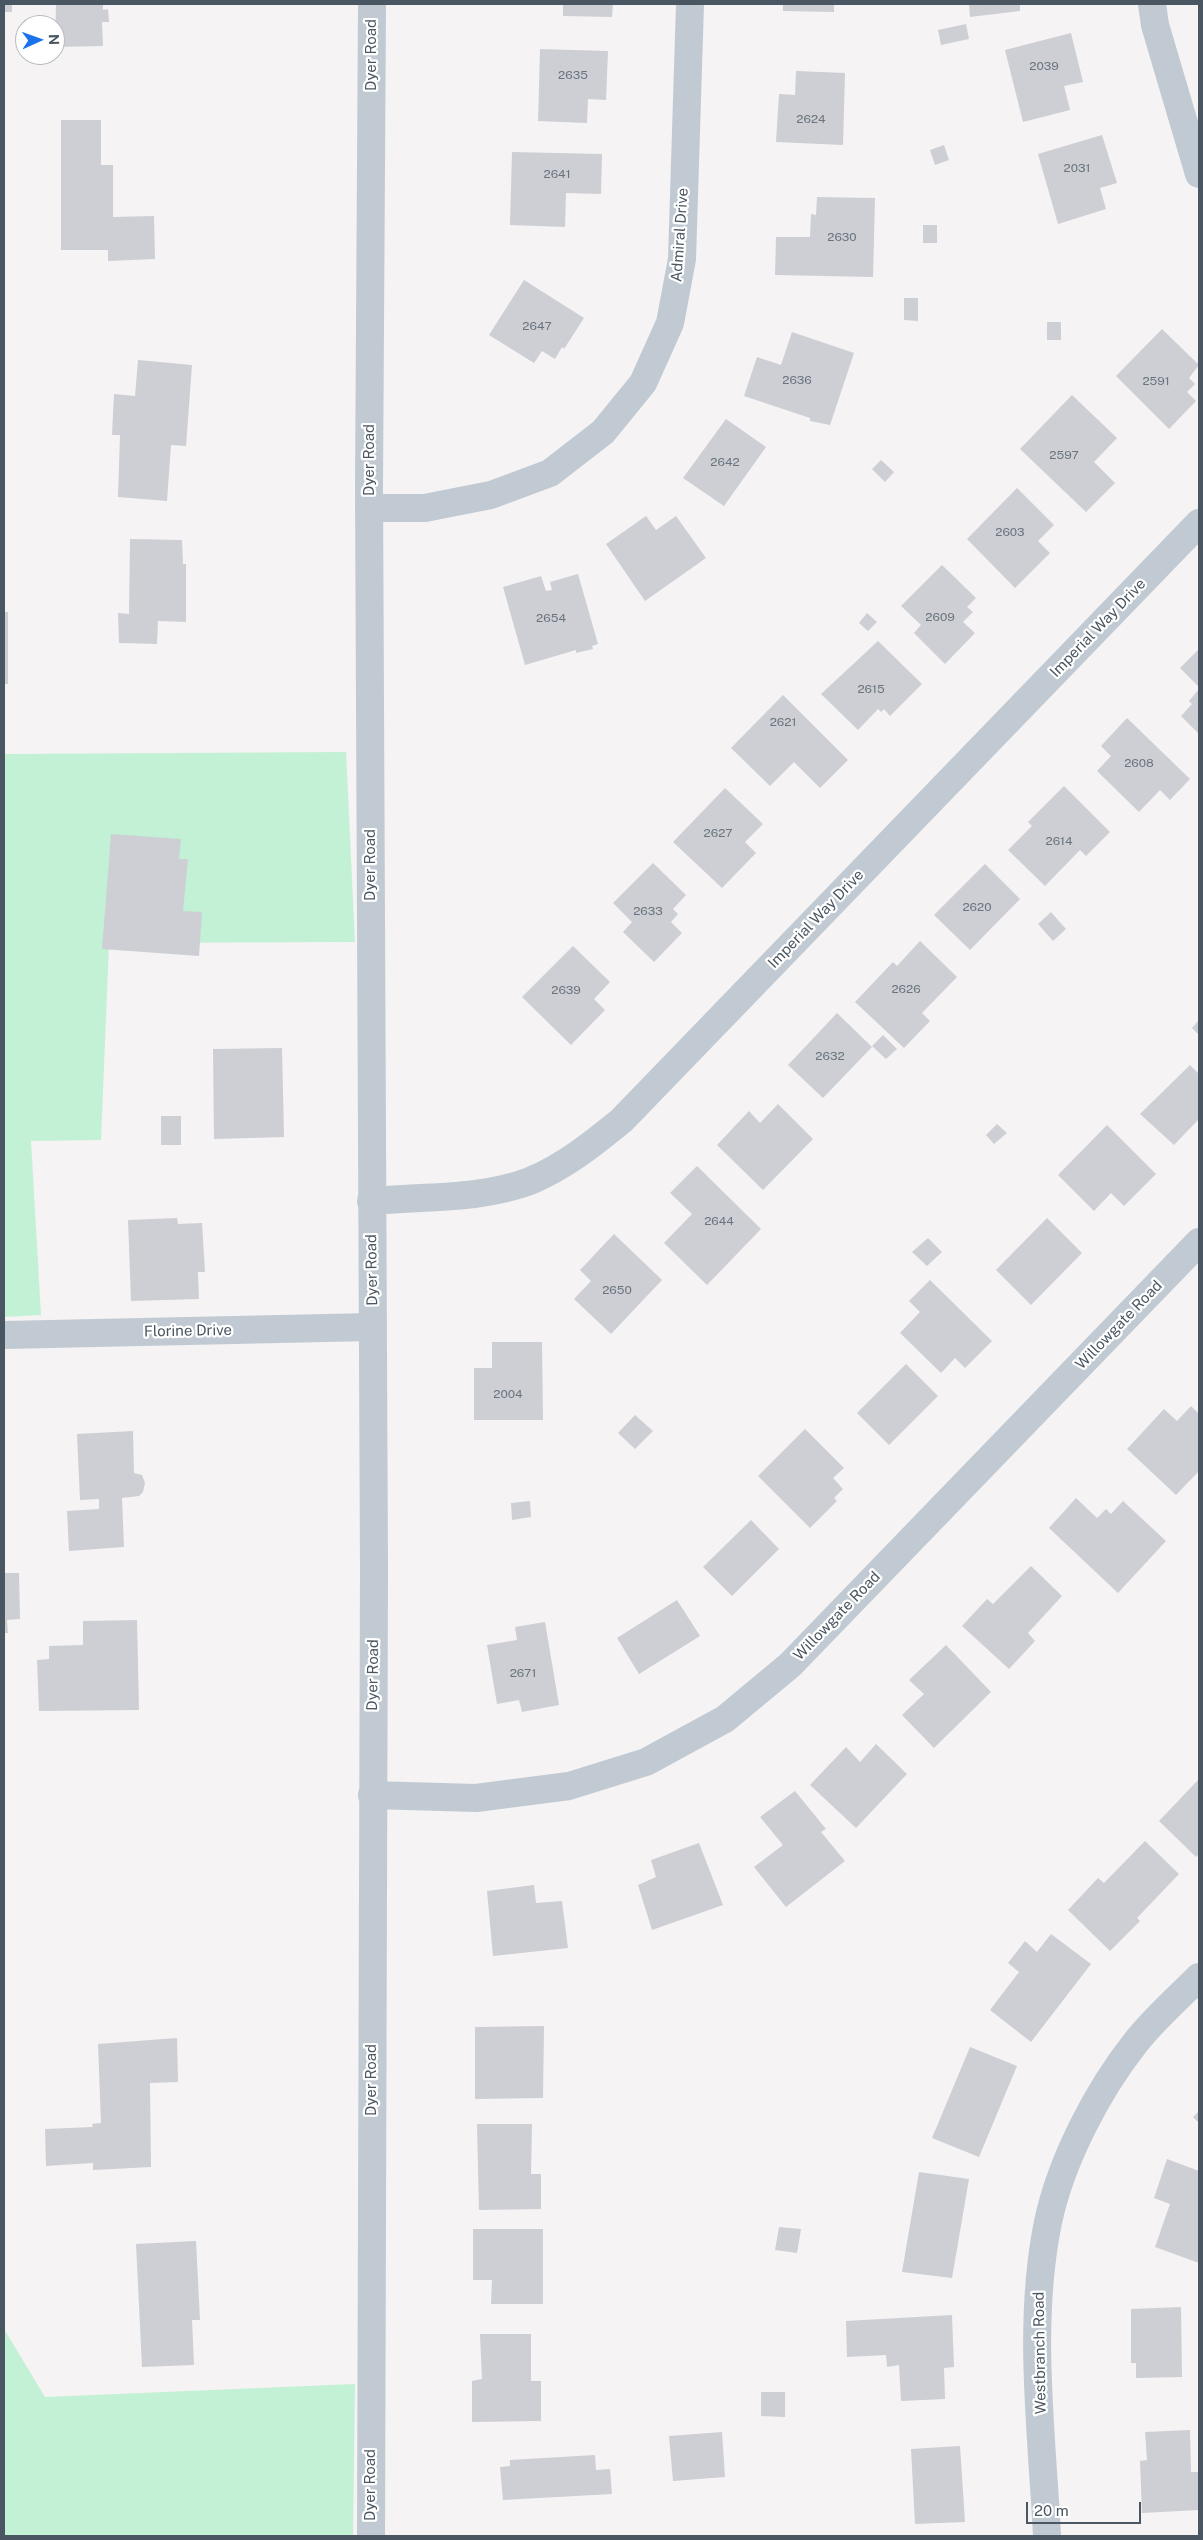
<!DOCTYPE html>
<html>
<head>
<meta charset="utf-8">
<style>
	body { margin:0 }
	#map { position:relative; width:1203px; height:2540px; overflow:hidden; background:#f5f3f3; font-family:"Public Sans",sans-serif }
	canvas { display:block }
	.frame { position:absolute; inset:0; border:5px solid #4a5661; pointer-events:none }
	.north { position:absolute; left:15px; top:15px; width:50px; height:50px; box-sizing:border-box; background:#fff; border:1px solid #b7bbc0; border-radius:50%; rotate:88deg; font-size:14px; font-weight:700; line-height:20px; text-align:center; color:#4a5661 }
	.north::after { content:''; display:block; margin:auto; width:18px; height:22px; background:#1a73e8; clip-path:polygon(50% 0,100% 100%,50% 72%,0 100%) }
	.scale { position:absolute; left:1026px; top:2502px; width:115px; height:22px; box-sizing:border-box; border:2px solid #4a5661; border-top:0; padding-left:6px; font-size:15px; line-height:18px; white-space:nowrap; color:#4a5661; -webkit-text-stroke:4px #fff; paint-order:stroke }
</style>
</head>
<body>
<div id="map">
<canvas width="1203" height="2540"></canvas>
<div class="frame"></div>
<div class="north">N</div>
<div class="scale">20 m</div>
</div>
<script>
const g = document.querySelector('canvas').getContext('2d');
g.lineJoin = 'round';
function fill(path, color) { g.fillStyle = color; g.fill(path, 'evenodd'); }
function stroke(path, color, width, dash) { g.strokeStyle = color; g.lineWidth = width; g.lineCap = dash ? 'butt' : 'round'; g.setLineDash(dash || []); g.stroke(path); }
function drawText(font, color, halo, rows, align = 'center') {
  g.font = font + ' "Public Sans",sans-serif'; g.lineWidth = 4.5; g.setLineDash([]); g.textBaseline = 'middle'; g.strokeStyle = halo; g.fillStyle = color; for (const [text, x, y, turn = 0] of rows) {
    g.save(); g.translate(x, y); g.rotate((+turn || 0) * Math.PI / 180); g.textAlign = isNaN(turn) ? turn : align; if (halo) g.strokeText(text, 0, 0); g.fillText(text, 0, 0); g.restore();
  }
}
fill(new Path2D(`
	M346,752l9,190 -246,1 -8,197 -70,1 10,174 -37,2v-563z
	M4,2329l41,68 310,-13 -2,152h-349z`), '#c3f1d5');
fill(new Path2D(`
	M4,4h8v8h-8z
	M56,4h47v6l5,-1 1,13h-7l1,24 -48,1z
	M563,4h50l-1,13 -49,-1z
	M783,4h51v8l-51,-1z
	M969,4h51v7l-50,6z
	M966,24l3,15 -28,6 -3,-15z
	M1071,33l12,49 -19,4 6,24 -47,12 -18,-72z
	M540,49l68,2 -2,49 -18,-1 -1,24 -49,-2z
	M796,71l49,2 -2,72 -67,-3 3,-48 16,1z
	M61,120h40v45h12v52l41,-1 1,43 -47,2v-11h-47z
	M1102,135l15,48 -17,5 6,21 -48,15 -20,-70z
	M944,145l5,15 -14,5 -5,-15z
	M512,152l90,2 -1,40 -35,-1 -1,34 -55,-2z
	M817,197l58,1 -2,79 -98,-2 1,-38h34l1,-23 5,1z
	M923,225h14v18h-14z
	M524,280l60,38 -20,31 -2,-2 -7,12 -13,-8 -8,12 -45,-28z
	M904,298h14v23l-14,-1z
	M1047,322h14v18h-14z
	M1162,329l37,36 -10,13 6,6 -8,8 9,9 -27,28 -53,-53z
	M792,332l62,21 -24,72 -20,-4v-3l-66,-22 13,-39 24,8z
	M138,360l54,5 -6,81 -15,-1 -4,56 -49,-4 2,-62h-8l2,-41 21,2z
	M1072,395l45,43 -23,24 21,21 -29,29 -66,-63z
	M726,419l40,28 -42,59 -41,-28z
	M881,460l13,12 -9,10 -13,-13z
	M1017,488l37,37 -16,16 12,12 -35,35 -48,-49z
	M646,516l10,14 20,-14 30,42 -61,43 -39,-57z
	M130,539l52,1 1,24h3v58l-28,-1 -1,23 -38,-1 -1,-30 11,1z
	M942,565l34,33 -9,9 6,5 -10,10 12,11 -30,31 -31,-31 7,-8 -20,-19z
	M578,574l20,70 -6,2 1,3 -17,4v-3l-51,15 -22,-78 38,-11 5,15 6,-1 -2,-8z
	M4,612h4v72h-4z
	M867,613l10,9 -9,9 -9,-8z
	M878,641l44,43 -32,32 -6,-7 -3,3 -3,-3 -20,21 -37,-36z
	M1199,649v38l-19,-19z
	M1199,689v45l-18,-18 11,-12 -3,-3z
	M783,695l65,65 -28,28 -26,-26 -24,24 -39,-38z
	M1127,718l63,61 -20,21 -10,-10 -21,22 -42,-41 14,-15 -10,-10z
	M1064,786l46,46 -24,24 -6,-6 -35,36 -37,-36 24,-24 -4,-4z
	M725,788l38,36 -18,18 11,11 -34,35 -49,-46z
	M111,834l70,5 -2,20h9l-5,52 19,1 -3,44 -97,-7z
	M653,863l33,32 -13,14 5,5 -7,8 11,11 -28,29 -31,-30 9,-10 -19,-19z
	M985,864l35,35 -50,51 -36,-35z
	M1051,912l15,17 -13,12 -15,-17z
	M920,941l37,36 -35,36 8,8 -26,27 -49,-46 38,-40 4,4z
	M573,946l37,36 -16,17 11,11 -34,35 -49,-48z
	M837,1013l35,34 -49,51 -35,-33z
	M1199,1020v15l-7,-7z
	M883,1035l14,14 -11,10 -14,-13z
	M282,1048l2,89 -70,2 -1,-90z
	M1190,1065l9,9v45l-25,26 -34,-31z
	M778,1104l35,35 -50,51 -46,-45 32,-34 11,12z
	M161,1116h20v29h-20z
	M997,1124l10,9 -13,11 -8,-9z
	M1107,1125l49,49 -32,32 -13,-13 -17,18 -36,-36z
	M697,1166l64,63 -54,56 -43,-42 28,-29 -22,-21z
	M177,1218l1,6 24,-1 3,49h-7l1,27 -68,2 -3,-81z
	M1047,1218l35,35 -51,52 -35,-35z
	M614,1234l48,46 -51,54 -37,-35 17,-18 -11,-11z
	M928,1238l14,14 -15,14 -15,-14z
	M930,1280l62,61 -27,27 -10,-10 -14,15 -41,-40 20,-21 -11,-11z
	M492,1342h50l1,78h-69v-52h18z
	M906,1364l32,32 -49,49 -32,-32z
	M1191,1406l8,8v57l-23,24 -49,-46 37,-40 13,12z
	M635,1415l18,16 -18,18 -17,-16z
	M805,1429l39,39 -11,10 10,11 -9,9 3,3 -27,27 -52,-52z
	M133,1431l1,42 8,2 3,8 -2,9 -4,4 -17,2 2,49 -55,4 -2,-40 32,-2v-10l-19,1 -3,-66z
	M1076,1498l21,20 9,-9 5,5 12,-13 43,40 -48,52 -69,-65z
	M530,1501l1,16 -19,3 -1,-17z
	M751,1520l28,29 -47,47 -29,-29z
	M1031,1566l31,30 -34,37 7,8 -26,28 -47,-43 25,-27 6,5z
	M4,1573h15l1,46 -13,1 1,13h-4z
	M677,1600l23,36 -61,38 -22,-36z
	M137,1620l2,90 -100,1 -2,-51 12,-1v-13l34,-1v-24z
	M545,1622l14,83 -37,7 -3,-12 -22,4 -10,-59 30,-5 -2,-13z
	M946,1645l45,47 -57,56 -32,-33 22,-21 -15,-14z
	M876,1744l31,30 -51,54 -46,-43 36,-38 14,15z
	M1199,1779v75l-3,3 -37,-36z
	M795,1791l31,38 -5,3 24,29 -59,46 -32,-40 29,-22 -23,-28z
	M1145,1841l34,33 -42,44 3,3 -30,30 -42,-41 30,-32 6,5z
	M699,1843l24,62 -71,25 -14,-45 18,-8 -5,-17z
	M534,1885l2,18 26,-2 6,47 -75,8 -6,-65z
	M1051,1934l40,30 -60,78 -41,-32 29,-38 -11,-9 17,-22 12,11z
	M544,2026l-1,72 -68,1v-72z
	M177,2038l1,44 -28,1 1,84 -58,3v-7l-47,3 -1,-37 48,-2 -1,-3 9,-1 -3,-79z
	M970,2047l47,19 -38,91 -47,-19z
	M1199,2111v12l-6,-6z
	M477,2124h55l-1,50h10v35l-62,1z
	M1167,2159l32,12v92l-44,-16 15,-43 -16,-6z
	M919,2172l50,7 -17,99 -50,-6z
	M779,2227l22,2 -4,24 -22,-3z
	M473,2229h70v75h-52l1,-24h-19z
	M196,2241l4,79h-8l2,45 -52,2 -6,-123z
	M1181,2307l1,70 -46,1v-15h-5v-54z
	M952,2315l2,52 -10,1 1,31 -44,2 -2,-36 -12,2 -1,-12 -39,2 -1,-36z
	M480,2334h51v47h10v40l-69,1v-41l10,-2z
	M761,2392h24v25l-24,-1z
	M1190,2430l1,42h8v38l-57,3 -2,-52 7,-1 -2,-28z
	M722,2432l3,45 -52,4 -4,-45z
	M960,2446l5,76 -50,2 -4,-75z
	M595,2455l1,15 14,-1 2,25 -109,6 -3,-33 10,-1v-6z`), '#cdcfd5');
stroke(new Path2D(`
	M1152,4l3,21 44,149
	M369,508h56l20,-4 46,-9 59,-22 53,-41 40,-49 27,-60 12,-64 8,-255
	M371,1201c52,-5 109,-1 159,-20 34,-14 64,-38 92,-61l577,-597
	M4,1335l368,-8
	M372,1795l104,3 93,-12 77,-24 79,-43 65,-54 409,-423
	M1047,2536c-5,-103 -20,-211 1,-314 13,-61 49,-131 88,-180 18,-23 42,-44 63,-65`), '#c1cad2', 28);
stroke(new Path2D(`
	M371,2536l3,-967 -5,-1083 3,-482`), '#c1cad2', 28);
drawText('12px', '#6b747e', null, [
	["2039",1044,66],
	["2635",573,75],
	["2624",811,119],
	["2031",1077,168],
	["2641",557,174],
	["2630",842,237],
	["2647",537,326],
	["2636",797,380],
	["2591",1156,381],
	["2597",1064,455],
	["2642",725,462],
	["2603",1010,532],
	["2609",940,617],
	["2654",551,618],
	["2615",871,689],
	["2621",783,722],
	["2608",1139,763],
	["2627",718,833],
	["2614",1059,841],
	["2620",977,907],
	["2633",648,911],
	["2626",906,989],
	["2639",566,990],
	["2632",830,1056],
	["2644",719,1221],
	["2650",617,1290],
	["2004",508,1394],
	["2671",523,1673]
]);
drawText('15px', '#4a5661', '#fff', [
	["Dyer Road",371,55,-90],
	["Admiral Drive",680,235,-86],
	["Dyer Road",369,460,-90],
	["Imperial Way Drive",1098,628,-46],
	["Dyer Road",370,865,-90],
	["Imperial Way Drive",816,919,-46],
	["Dyer Road",372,1270,-91],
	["Willowgate Road",1119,1325,-46],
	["Florine Drive",188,1331,-1],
	["Willowgate Road",837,1616,-46],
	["Dyer Road",373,1675,-89],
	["Dyer Road",371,2080,-90],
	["Westbranch Road",1040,2353,-91],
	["Dyer Road",370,2485,-90]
]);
</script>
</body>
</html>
